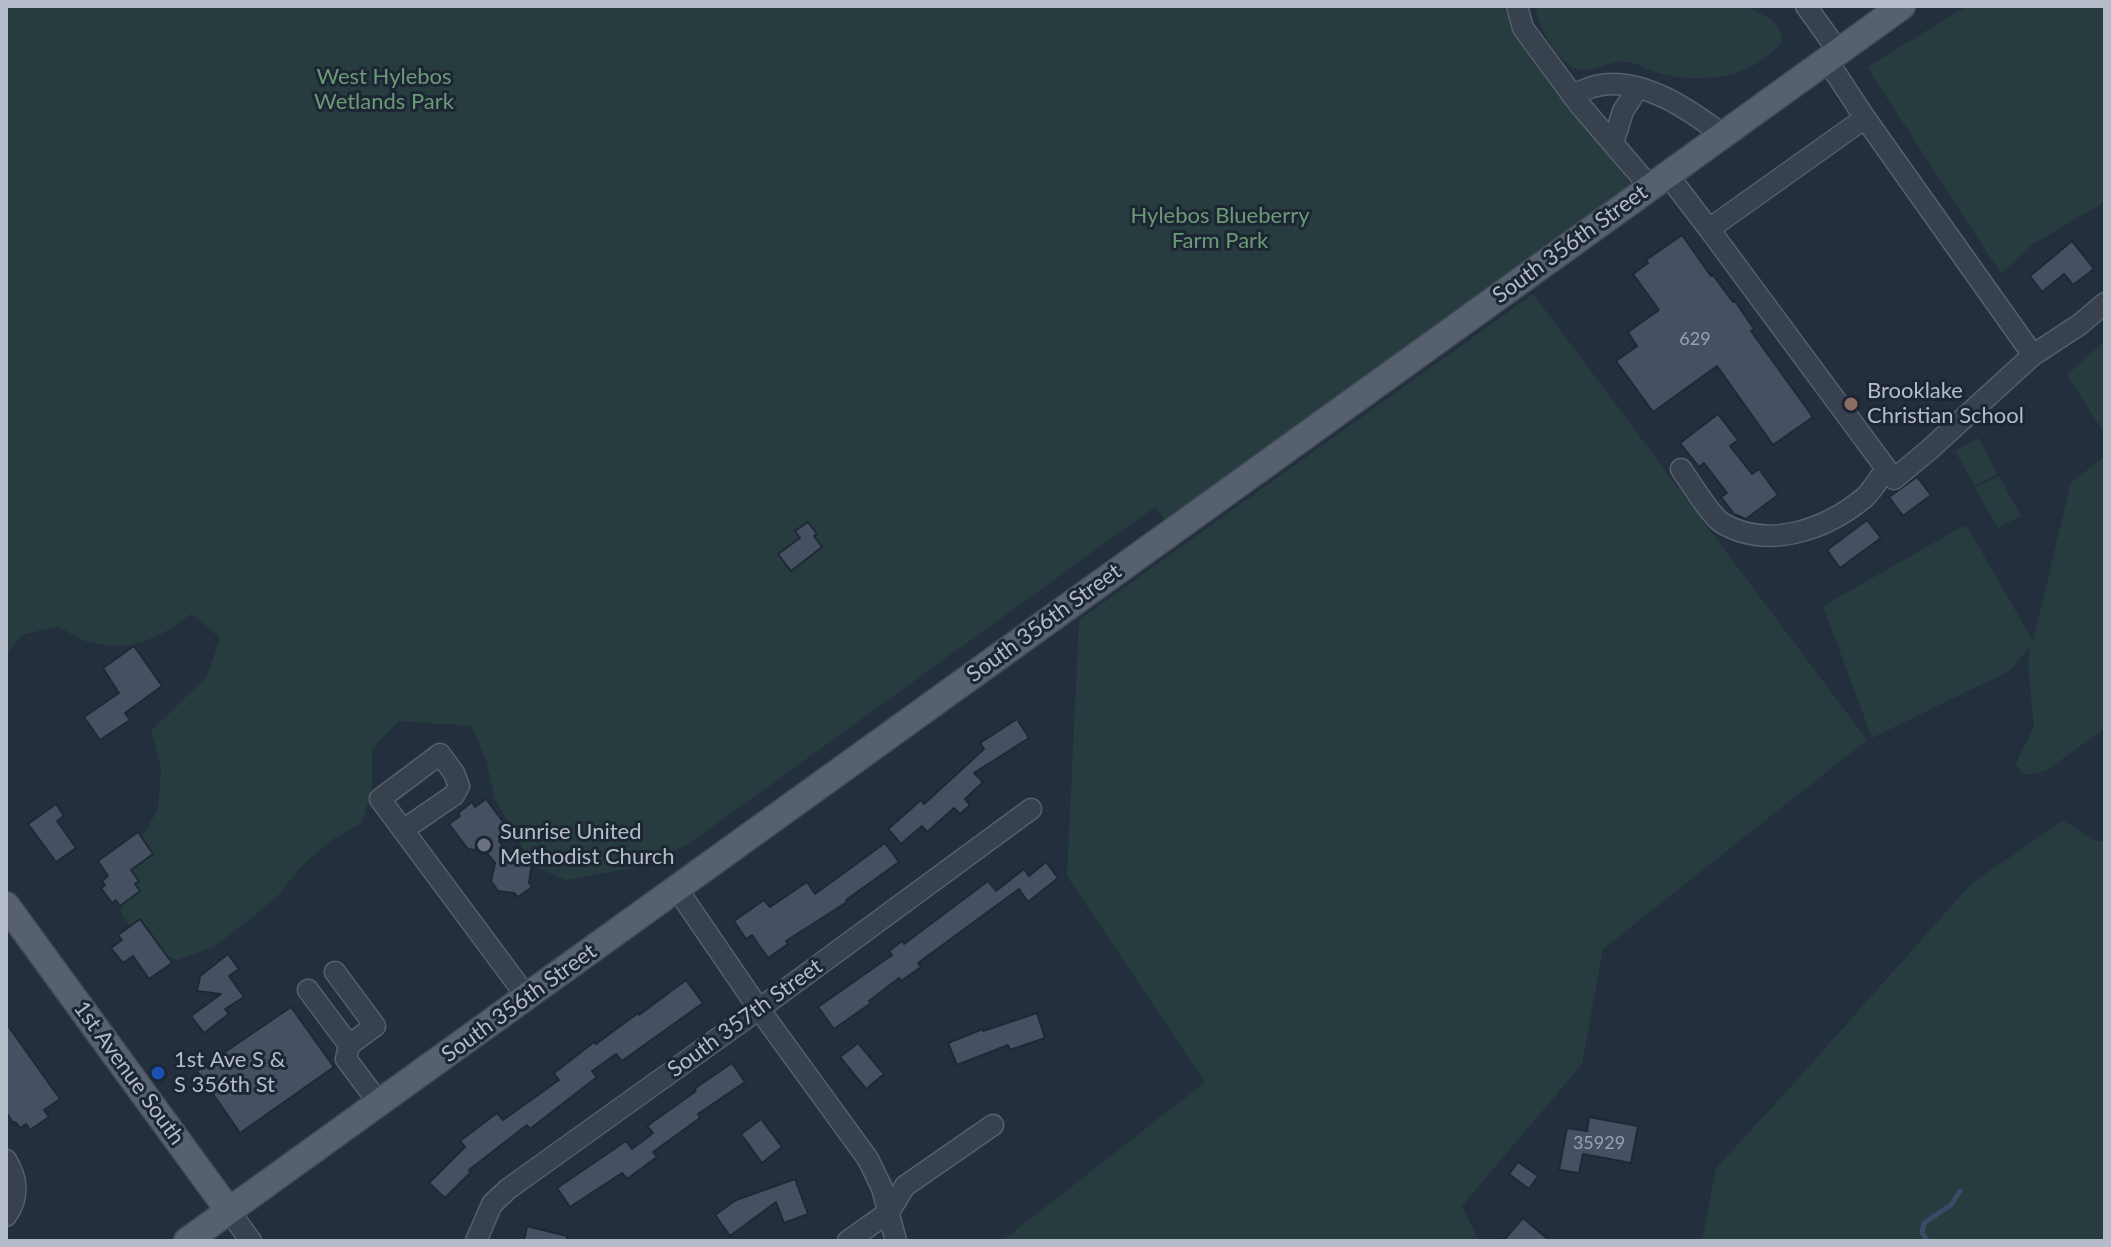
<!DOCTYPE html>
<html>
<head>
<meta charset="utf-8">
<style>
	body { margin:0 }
	#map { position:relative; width:2111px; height:1247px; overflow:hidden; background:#242f3e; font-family:Lato,sans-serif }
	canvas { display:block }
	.frame { position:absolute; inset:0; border:8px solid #b4bcc9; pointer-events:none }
</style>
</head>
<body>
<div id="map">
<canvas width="2111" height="1247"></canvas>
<div class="frame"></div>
</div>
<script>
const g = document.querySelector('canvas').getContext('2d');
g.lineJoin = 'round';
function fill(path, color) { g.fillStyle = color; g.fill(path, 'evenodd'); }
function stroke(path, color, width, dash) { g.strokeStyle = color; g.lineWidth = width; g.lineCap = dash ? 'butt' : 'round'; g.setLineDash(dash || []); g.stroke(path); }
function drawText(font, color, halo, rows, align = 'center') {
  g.font = font + ' Lato,sans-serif'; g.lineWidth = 6; g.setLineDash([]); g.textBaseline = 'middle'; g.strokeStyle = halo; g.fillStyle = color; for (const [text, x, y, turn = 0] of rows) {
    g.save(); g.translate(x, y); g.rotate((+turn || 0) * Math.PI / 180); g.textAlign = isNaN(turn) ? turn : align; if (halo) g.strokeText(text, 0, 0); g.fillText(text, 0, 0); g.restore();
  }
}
fill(new Path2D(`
	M6,6h1496l136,189 -466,335 -17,-23 -465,336 -42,22 -82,15 -33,-14 -38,-67 -9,-39 -14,-34 -72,-5 -28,27v38l-10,37 -32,18 -31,28 -22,28 -33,27 -31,23 -36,13 -34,-16 -21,-29 -3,-38 39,-68 3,-40 -10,-38 56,-55 13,-38 -28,-24c-32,23 -59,39 -100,29 -12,-3 -24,-11 -34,-17l-36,9 -16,20z
	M1536,6h211l25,14 9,12v12c-9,8 -19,17 -29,22 -23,13 -59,15 -85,9 -14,-2 -26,-11 -40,-13 -16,-2 -28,7 -42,8 -25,0 -48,-43 -49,-64z
	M1967,6h134l4,5v191l-72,42 -32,30 -134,-207z
	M1533,294l334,446 -264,209 -21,115 -120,142 17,35h-477l203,-159 -138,-206 12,-256z
	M2105,340v94l-38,-59z
	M1978,438l20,36 -23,12 -20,-35z
	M2105,457v271l-59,43 -21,4 -10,-11 19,-37 -6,-64 3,-18 -20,25 -139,68 -49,-132 140,-80 5,2 65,113 38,-159z
	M1999,476l22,40 -23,12 -23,-40z
	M2063,820l32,21h10v400h-403l14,-73 80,-87 175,-197z`), '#263c3f');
stroke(new Path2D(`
	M1928,1241l-6,-8 2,-10 27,-18 9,-14`), '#394c67', 5);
const building = new Path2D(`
	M1682,235l29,41 2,-1 20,27 2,-1 19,28 -3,2 62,86 -40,28 -56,-79 -64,46 -37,-51 21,-15 -9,-14 31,-22 -26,-36 15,-11 -2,-3z
	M2072,241l22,28 -21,16 -9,-11 -22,18 -12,-16z
	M1718,414l20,26 -8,6 22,28 7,-5 19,26 -32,24 -12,-5 -13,-17 6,-4 -23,-30 -5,4 -19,-24z
	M1917,477l14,18 -28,21 -14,-19z
	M1867,520l14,18 -41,30 -13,-18z
	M808,522l9,12 -3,2 8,11 -31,24 -13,-17 22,-16 -5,-7z
	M134,646l28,40 -37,27 5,7 -30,20 -16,-23 35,-24 -16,-25z
	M1017,719l12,19 -55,35 9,9 -18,17 5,6 -10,9 -6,-6 -27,24 -5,-6 -21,18 -13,-15 33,-29 3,4 60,-55 -4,-6z
	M486,799l18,24 -5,18 9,13 18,2 6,8 -3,19 3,4 -14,10 -4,-4 -16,-2 -7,-10 4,-18 -9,-11 -18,-3 -19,-25 11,-8 -2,-3 14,-11 3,5z
	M56,804l8,12 -7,5 19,27 -20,14 -28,-38z
	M138,832l15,22 -22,16 8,11 -4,3 5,7 -20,15 -4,-6 -4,3 -11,-15 4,-3 -3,-4 6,-5 -10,-15z
	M885,843l14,19 -53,38 1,2 -61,39 2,3 -20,14 -16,-23 -6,4 -12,-18 30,-21 6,7 37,-25 8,12z
	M1046,862l12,16 -30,24 -9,-13 -101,74 3,4 -20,14 -2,-3 -30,23 2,2 -37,26 -16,-22 74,-52 -3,-4 13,-10 2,3 84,-63 8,10 28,-22 5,7z
	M140,919l32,44 -23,16 -16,-23 -10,7 -12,-15 11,-8 -4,-5z
	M228,954l11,15 -10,7 15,21 -19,12 4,5 -25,19 -13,-17 30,-22 -24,-3 3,-15z
	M686,980l17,23 -81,58 -6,-7 -24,17 5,6 -67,52 -3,-4 -58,45 2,2 -26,26 -16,-15 36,-36 -5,-6 37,-28 6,7 56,-40 -5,-7 40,-31 2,2 42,-31 1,2z
	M291,1007l43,60 -94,66 -43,-62z
	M1037,1013l8,25 -35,12 -2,-5 -51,20 -9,-22 35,-14v2z
	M6,1023l54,76 -16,11 5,7 -19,13 -4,-6 -6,4 -5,-6 -2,1 -7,-11z
	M858,1043l26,31 -18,15 -26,-32z
	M732,1063l13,19 -47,32 2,4 -47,34 4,5 -30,22 -5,-6 -52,34 -13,-19 69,-47 6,8 21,-16 -6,-7 49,-35 -2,-2z
	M1589,1117l49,9 -7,37 -48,-9 -4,19 -20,-3 8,-42 20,3z
	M761,1119l21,28 -20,16 -21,-29z
	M1518,1162l20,14 -9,13 -20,-15z
	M795,1179l13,35 -24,9 -8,-21 -46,34 -15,-21 21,-15z
	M1523,1218l27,23h-47z
	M527,1226l40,10v5h-43z`);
fill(building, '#455162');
stroke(building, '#1f2835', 2);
const minor = new Path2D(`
	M1517,6l6,22 56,76 71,83
	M1806,6l33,46
	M1827,60l38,58
	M1572,95c8,-3 16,-7 24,-9 44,-11 94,24 127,49
	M1613,143l10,-32 15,-23
	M1667,174l42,55 156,-111 168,237 46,-30 26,-22
	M1709,229l185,250 35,-29 104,-95
	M1681,469c9,13 30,47 41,54 46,27 103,7 142,-25 9,-8 15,-20 22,-29
	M403,830l51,-35 5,-9 -5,-13 -14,-19 -60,45 147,198
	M677,889l82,120 109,150 14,29 14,53
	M335,972l40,54 -26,19 -3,14 33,44
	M308,990l41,55
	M6,1160c12,19 13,38 0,56
	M229,1211l22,30
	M476,1241l16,-37 16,-15 251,-180 272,-200
	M848,1241l41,-29 16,-26 88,-61`);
const major = new Path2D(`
	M6,905l223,306
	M187,1241c573,-410 1142,-825 1715,-1235`);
stroke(minor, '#565f6c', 23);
stroke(major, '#414a57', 29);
stroke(minor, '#38414e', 20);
stroke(major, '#56606e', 26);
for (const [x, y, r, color] of [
	[1851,404,8,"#8d6e63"],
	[484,845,8,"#6b7280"],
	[158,1073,8,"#1a4fb4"]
]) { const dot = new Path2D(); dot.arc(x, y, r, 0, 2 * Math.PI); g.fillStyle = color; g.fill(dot); stroke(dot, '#1d2633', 3); }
drawText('18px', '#98a1af', null, [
	["629",1695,339],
	["35929",1599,1143]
]);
drawText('22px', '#6b9a76', '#1d2633', [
	["West Hylebos",384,77],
	["Wetlands Park",384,102],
	["Hylebos Blueberry",1220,216],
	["Farm Park",1220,241]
]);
drawText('22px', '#b4bcc9', '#1d2633', [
	["South 356th Street",1570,244,-36],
	["South 356th Street",1044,623,-36],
	["South 356th Street",519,1003,-36],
	["South 357th Street",745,1018,-36],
	["1st Avenue South",129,1073,54]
]);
drawText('22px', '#b4bcc9', '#1d2633', [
	["Brooklake",1867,391],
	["Christian School",1867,416],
	["Sunrise United",500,832],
	["Methodist Church",500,857],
	["1st Ave S &",174,1060],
	["S 356th St",174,1085]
], 'left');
</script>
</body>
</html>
